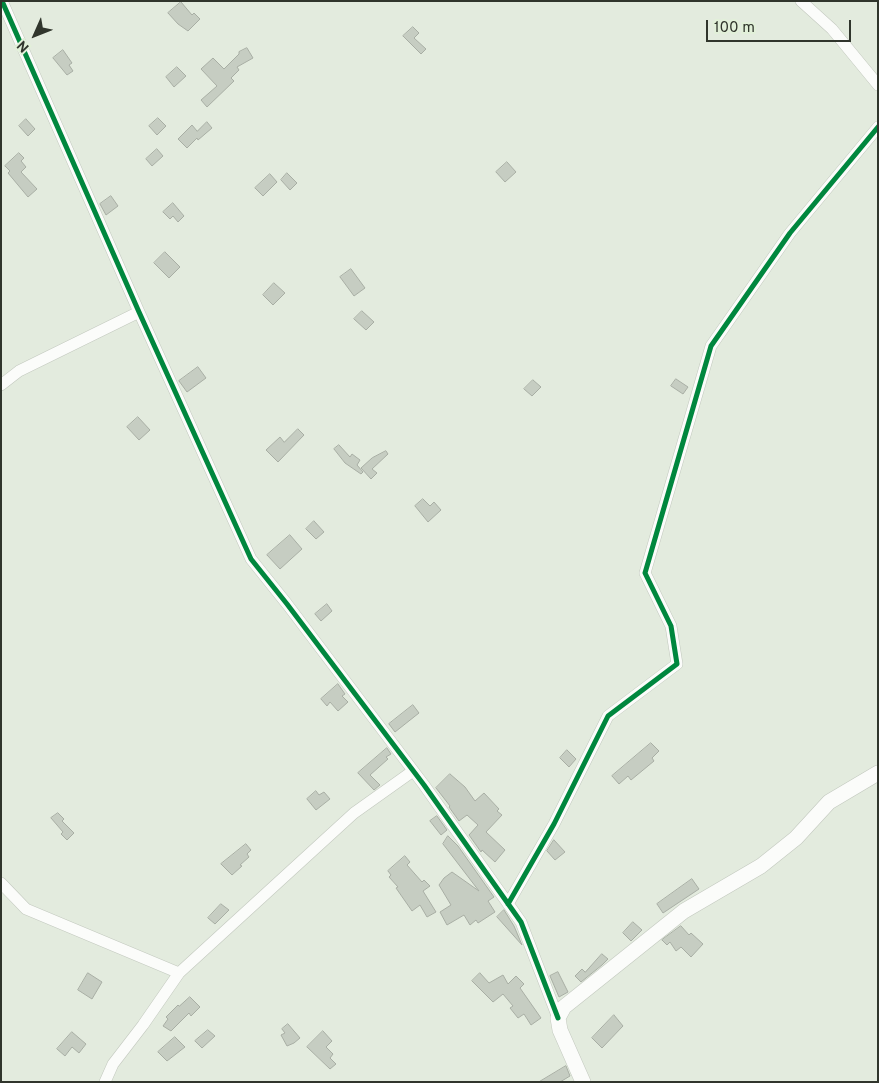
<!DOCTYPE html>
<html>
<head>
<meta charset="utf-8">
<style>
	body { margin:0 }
	#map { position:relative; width:879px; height:1083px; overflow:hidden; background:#e3ebde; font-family:Overpass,sans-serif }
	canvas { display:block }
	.frame { position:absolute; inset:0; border:2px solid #30352c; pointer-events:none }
	.north { position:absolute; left:10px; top:10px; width:50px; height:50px; -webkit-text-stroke:4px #e2f0d9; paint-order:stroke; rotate:226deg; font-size:14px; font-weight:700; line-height:20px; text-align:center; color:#30352c }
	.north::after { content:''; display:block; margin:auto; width:18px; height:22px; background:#30352c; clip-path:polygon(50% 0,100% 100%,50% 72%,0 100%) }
	.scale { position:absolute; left:706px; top:20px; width:145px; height:22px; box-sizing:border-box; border:2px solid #30352c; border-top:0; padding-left:6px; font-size:15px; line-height:18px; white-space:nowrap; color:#30352c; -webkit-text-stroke:4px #e2f0d9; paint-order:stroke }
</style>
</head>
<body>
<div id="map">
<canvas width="879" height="1083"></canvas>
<div class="frame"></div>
<div class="north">N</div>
<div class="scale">100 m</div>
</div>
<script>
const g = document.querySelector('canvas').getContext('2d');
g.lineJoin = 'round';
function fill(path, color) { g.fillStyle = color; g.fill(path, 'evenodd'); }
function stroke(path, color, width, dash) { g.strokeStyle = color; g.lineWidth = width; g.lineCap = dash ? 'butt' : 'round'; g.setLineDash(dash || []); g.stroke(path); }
const building = new Path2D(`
	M181,2l11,13 2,-2 6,6 -12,12 -10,-7 -10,-11z
	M413,27l6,6 -5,5 12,11 -5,5 -18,-18z
	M247,48l6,10 -16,9 2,3 -8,8 3,3 -27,26 -6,-7 16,-14 -16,-17 12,-11 11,11 15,-15v-2z
	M63,50l9,13 -3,2 4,6 -6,4 -14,-17z
	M177,67l9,9 -12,11 -8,-10z
	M158,118l8,8 -9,9 -8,-9z
	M26,119l9,10 -7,7 -9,-10z
	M207,122l5,6 -14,12 -1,-2 -10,10 -9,-9 14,-14 5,6z
	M157,149l6,7 -11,10 -6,-7z
	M19,153l5,5 -3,3 5,6 -5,5 16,17 -9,8 -20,-24 2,-2 -5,-5z
	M507,162l9,10 -11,10 -9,-10z
	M287,173l10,10 -7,7 -9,-10z
	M270,174l7,8 -14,14 -8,-8z
	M111,196l7,10 -12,9 -6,-11z
	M173,203l11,13 -6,6 -5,-6 -3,3 -7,-7z
	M165,252l15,15 -11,11 -15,-15z
	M351,269l14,19 -11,8 -14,-19z
	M274,283l11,10 -12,12 -10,-10z
	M362,311l12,11 -8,8 -12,-11z
	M198,367l8,11 -19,14 -8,-11z
	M676,379l12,8 -5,7 -12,-8z
	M533,380l8,7 -9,9 -8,-7z
	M138,417l12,13 -11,10 -12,-13z
	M298,429l6,6 -26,27 -12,-12 14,-13 4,5z
	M339,445l11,12 2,-3 8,6 -3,5 6,7 -2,2 -16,-11 -11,-14z
	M386,451l2,3 -16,15 5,4 -6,6 -10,-11 11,-10z
	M423,499l7,7 4,-4 7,8 -13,12 -13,-16z
	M314,521l10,11 -8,7 -10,-10z
	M290,535l12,14 -22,20 -13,-14z
	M327,604l5,7 -11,10 -6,-7z
	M338,684l7,10 -3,2 6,6 -10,9 -8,-9 -3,4 -6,-7z
	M413,705l6,8 -24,19 -6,-8z
	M651,743l8,8 -7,7 2,3 -23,19 -3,-4 -9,8 -7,-8z
	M387,748l4,6 -5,3 2,2 -18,16 10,10 -6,5 -16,-17z
	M567,750l9,9 -7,8 -9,-9z
	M450,774l15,13 10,14 9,-8 15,16 -2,2 5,4 -16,17 19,18 -10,12 -13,-12 -1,2 -12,-17 9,-10 -11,-10 -8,6 -10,-14 1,-1 -14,-18z
	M316,791l3,4 5,-3 6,7 -14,11 -9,-11z
	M58,813l6,6 -2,2 12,12 -7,7 -6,-6 2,-2 -12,-14z
	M437,816l10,14 -6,5 -11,-14z
	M448,836l10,10 36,51 -6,4 7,11 -17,11 -2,-3 -6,5 -6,-10 -17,10 -7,-13 11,-7 -12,-20 5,-7 8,-6 27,19 -36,-47z
	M554,840l11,12 -10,8 -8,-9z
	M246,844l5,6 -4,4 2,3 -9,8 2,1 -10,9 -11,-11z
	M405,856l5,6 -3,3 15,17 2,-2 6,6 -7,5 13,21 -9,5 -7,-12 -8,6 -16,-23 2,-1 -9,-10 2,-2 -3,-4z
	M692,879l7,10 -36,24 -6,-9z
	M221,904l8,6 -14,14 -7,-6z
	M504,910l10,16 8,19 -25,-28z
	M633,922l9,8 -11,11 -8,-8z
	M681,926l8,9 2,-2 12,11 -12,13 -10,-10 -5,4 -6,-9 -3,3 -5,-5z
	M602,954l6,5 -6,6 -21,17 -6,-6 7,-7 3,3z
	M558,972l10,20 -9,5 -9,-21z
	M88,973l14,9 -10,17 -14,-9z
	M480,973l9,10 14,-8 5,9 8,-8 8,8 -4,4 21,30 -10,7 -7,-11 -6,4 -8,-10 3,-2 -10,-12 -10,8 -21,-21z
	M190,997l10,10 -9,9 -2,-3 -18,18 -8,-5 5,-7 -2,-2 12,-12 1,1z
	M614,1015l9,11 -21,22 -10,-10z
	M288,1024l12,14 -6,5 -7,3 -6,-11 4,-2 -3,-4z
	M208,1030l7,6 -13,12 -7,-7z
	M323,1031l9,10 -6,6 7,7 -3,4 6,6 -6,5 -23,-22z
	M72,1032l14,12 -7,9 -7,-6 -7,9 -8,-7z
	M175,1037l10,10 -18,14 -9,-9z
	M566,1066l4,10 -10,6h-21z`);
fill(building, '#c6cdc2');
stroke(building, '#a8aea4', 1);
const minor = new Path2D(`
	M2,1l137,311 112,247 36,45 137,181 97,137 37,96
	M801,1l31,28 46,56
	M1,385l18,-14 120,-59
	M1,883l25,26 153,64
	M508,904l46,-80 54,-108 69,-52 -6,-38 -26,-53 66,-227 79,-113 88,-106
	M105,1082l8,-18 30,-39 36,-52 175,-160 59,-42`);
const tertiary = new Path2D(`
	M583,1082l-23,-52 -2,-12 6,-11 120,-96 77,-45 35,-28 33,-36 49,-29`);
stroke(minor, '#c2c8be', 12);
stroke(tertiary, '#c2c8be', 16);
stroke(minor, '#fbfcfa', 11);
stroke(tertiary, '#fbfcfa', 15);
stroke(new Path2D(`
	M2,1l137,311 112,247 36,45 137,181 97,137 37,96
	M508,904l46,-80 54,-108 69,-52 -6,-38 -26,-53 66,-227 79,-113 88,-106`), '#00873e', 5);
</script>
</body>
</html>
